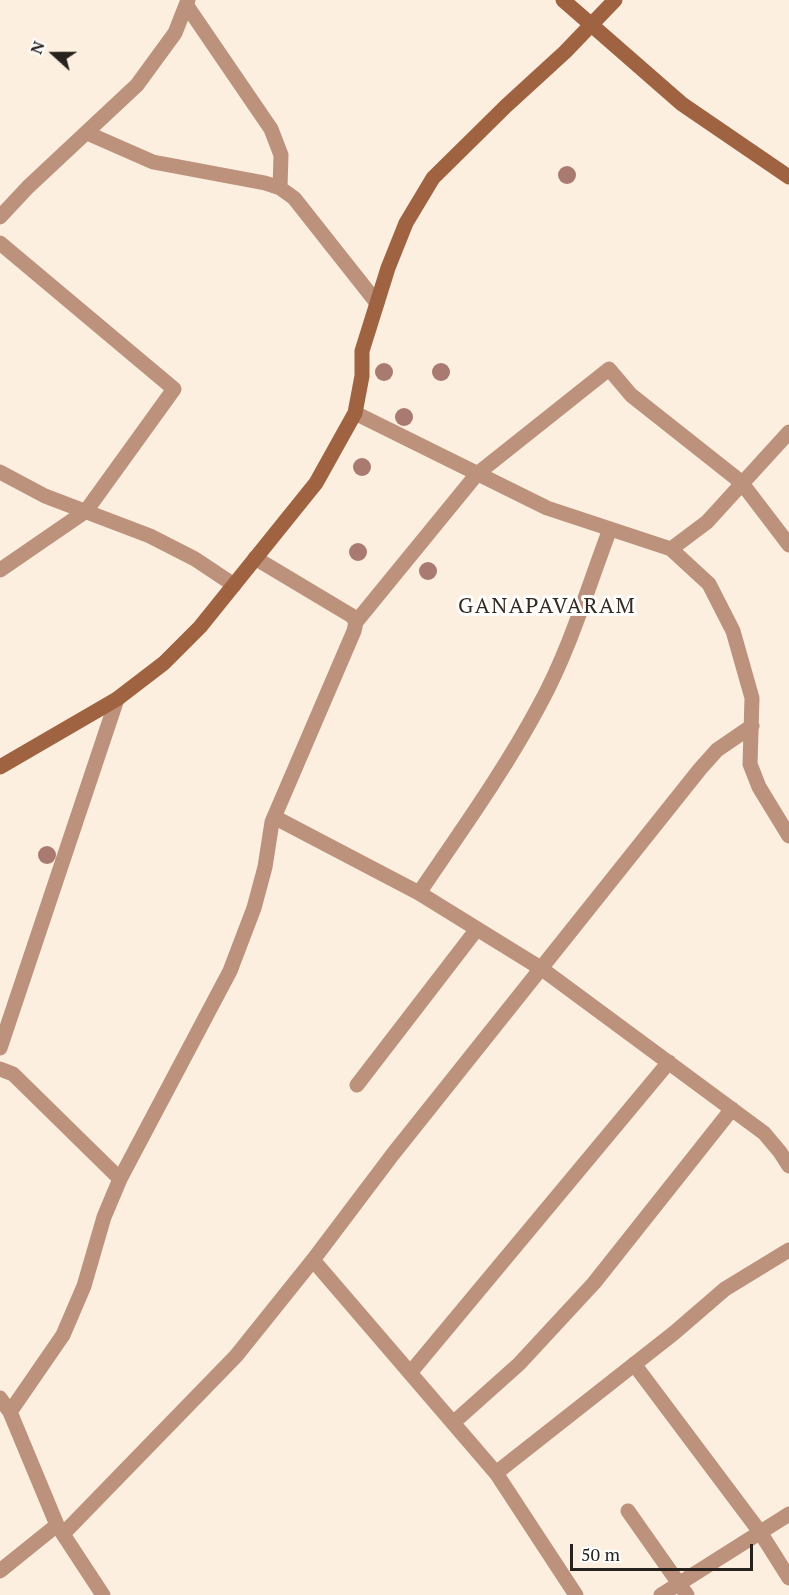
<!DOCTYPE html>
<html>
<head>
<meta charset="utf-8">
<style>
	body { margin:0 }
	#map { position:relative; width:789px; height:1595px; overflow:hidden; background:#fdefe0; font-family:"PT Serif",serif }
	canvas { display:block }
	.north { position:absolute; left:24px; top:24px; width:60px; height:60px; -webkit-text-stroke:4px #fff; paint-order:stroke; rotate:291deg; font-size:16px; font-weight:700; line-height:24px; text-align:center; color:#27221d }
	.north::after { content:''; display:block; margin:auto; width:21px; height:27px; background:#27221d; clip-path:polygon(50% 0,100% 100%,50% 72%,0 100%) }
	.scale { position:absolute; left:570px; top:1544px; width:183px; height:27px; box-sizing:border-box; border:3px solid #27221d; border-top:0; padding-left:8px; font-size:18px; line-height:21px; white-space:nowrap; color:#27221d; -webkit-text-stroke:4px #fff; paint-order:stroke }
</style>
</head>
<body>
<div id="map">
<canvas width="789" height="1595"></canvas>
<div class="north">N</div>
<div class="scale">50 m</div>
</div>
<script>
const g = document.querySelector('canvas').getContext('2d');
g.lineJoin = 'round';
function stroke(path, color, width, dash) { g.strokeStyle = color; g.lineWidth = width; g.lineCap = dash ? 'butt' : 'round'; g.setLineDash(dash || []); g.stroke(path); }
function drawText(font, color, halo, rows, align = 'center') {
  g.font = font + ' "PT Serif",serif'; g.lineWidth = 6; g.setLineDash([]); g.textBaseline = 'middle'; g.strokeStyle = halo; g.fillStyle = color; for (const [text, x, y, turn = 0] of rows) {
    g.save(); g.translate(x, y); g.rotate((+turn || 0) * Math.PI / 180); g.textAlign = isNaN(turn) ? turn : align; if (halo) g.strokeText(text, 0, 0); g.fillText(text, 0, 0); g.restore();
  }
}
stroke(new Path2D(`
	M187,6l84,123 10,26 -1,33
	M87,133l66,29 112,21 15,5 14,10 83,105
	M0,217l28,-30 109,-102 38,-52 13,-33
	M0,243l174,146 -88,122 -86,59
	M355,413l192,95 124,41 38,35 24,47 19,67 -2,66 9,23 30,49
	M0,472l45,24 105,40 45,23 39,26
	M671,549l36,-27 82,-90
	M356,622l121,-148 132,-105 22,26 110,87 48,63
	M274,817l145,76 123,76 222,164 16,19 9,14
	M419,893c42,-62 86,-123 121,-189 30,-55 48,-117 70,-175
	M0,1048l117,-349
	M0,1069l13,5 107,105
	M357,1085l120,-156
	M313,1260l183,213 80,122
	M634,1364l126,168 29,46
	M410,1373l259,-311
	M0,1398l10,14 47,113 46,70
	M10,1412l53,-77 21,-49 20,-69 16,-38 110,-208 24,-63 11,-41 7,-45 82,-191 2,-9 -4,-6 -97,-58
	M453,1423l66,-59 75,-81 138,-174
	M496,1473l178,-140 51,-44 64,-39
	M628,1511l59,84
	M63,1534l173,-178 77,-96 80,-106 307,-385 17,-19 35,-24
	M0,1571l57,-46
	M661,1595l128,-81`), '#bc927c', 15);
stroke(new Path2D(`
	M563,0l119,104 107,73
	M0,767l117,-68 47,-36 36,-36 116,-144 39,-70 7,-37v-25l26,-83 18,-45 27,-45 73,-72 59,-54 50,-52`), '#9f6342', 15);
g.fillStyle = '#a87a70';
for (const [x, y] of [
	[567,175],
	[384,372],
	[441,372],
	[404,417],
	[362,467],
	[358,552],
	[428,571],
	[47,855]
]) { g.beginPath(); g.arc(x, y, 9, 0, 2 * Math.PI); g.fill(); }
g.letterSpacing = '1.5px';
drawText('22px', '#352a1f', '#fff', [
	["GANAPAVARAM",547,607]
]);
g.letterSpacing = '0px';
</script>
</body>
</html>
